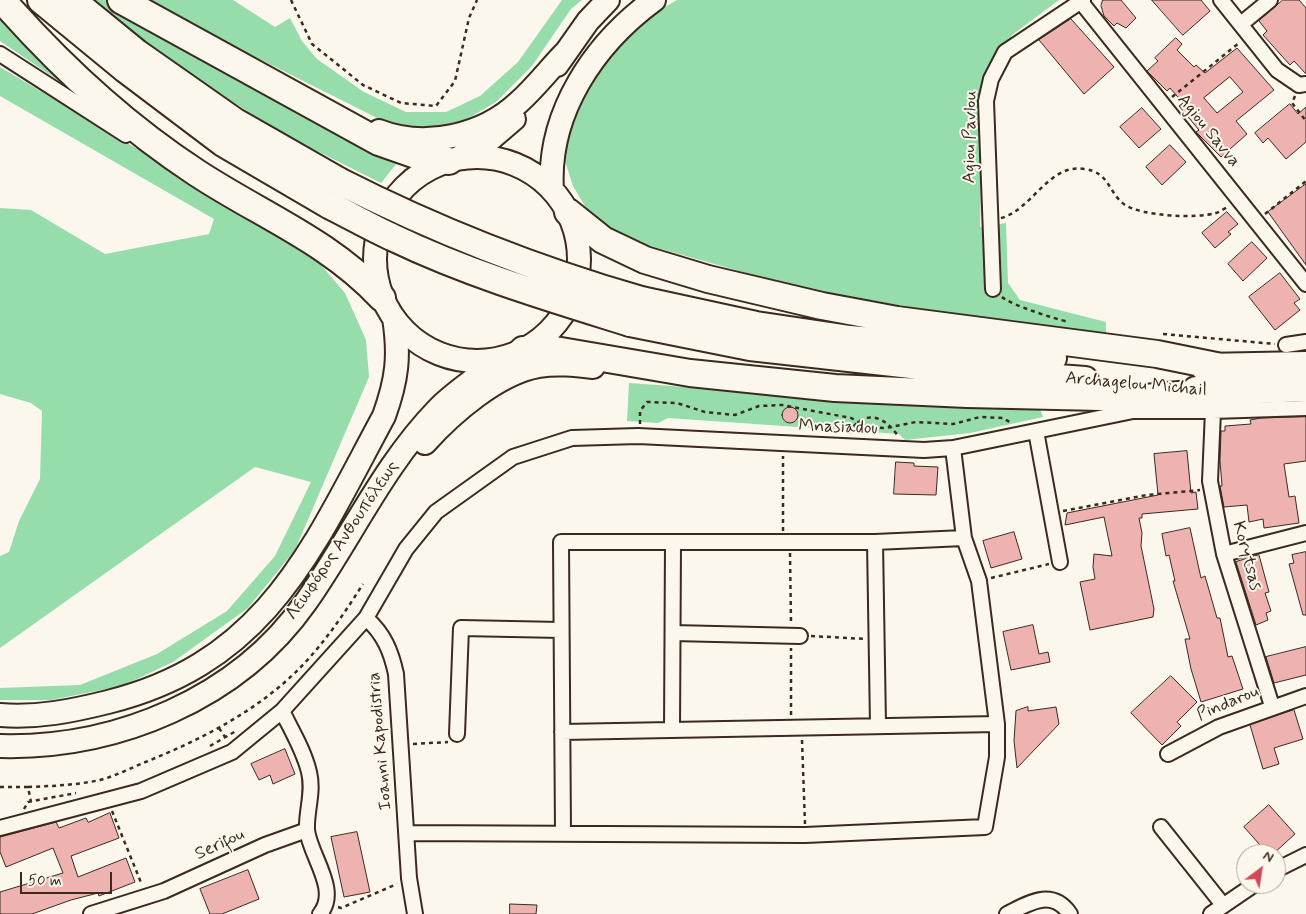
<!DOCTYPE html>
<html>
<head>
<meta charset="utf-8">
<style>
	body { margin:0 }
	#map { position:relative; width:1306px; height:914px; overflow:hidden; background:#fbf7ec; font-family:Mynerve,sans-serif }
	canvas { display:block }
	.north { position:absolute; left:1236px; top:844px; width:50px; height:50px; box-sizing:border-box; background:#fbf7ec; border:1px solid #aea59a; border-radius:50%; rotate:31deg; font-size:14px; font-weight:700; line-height:20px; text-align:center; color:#3b2a1e }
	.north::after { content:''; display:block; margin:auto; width:18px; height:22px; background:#d1495b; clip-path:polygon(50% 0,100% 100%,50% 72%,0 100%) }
	.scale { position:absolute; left:20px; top:872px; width:92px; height:22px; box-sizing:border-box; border:2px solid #3b2a1e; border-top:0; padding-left:6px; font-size:15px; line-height:18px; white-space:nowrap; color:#3b2a1e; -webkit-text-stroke:4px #fbf7ec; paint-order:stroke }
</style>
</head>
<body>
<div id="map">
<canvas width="1306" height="914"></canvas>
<div class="north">N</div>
<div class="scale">50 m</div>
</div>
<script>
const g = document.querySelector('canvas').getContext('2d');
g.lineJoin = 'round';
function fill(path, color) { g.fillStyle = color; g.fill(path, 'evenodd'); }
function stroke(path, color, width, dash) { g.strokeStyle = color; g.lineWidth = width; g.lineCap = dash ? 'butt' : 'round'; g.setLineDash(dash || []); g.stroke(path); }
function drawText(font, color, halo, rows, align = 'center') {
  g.font = font + ' Mynerve,sans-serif'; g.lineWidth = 4; g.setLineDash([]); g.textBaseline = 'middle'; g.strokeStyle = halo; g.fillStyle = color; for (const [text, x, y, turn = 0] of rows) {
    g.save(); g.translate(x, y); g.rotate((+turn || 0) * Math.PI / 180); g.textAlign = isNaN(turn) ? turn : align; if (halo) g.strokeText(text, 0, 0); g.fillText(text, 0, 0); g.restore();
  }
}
fill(new Path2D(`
	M91,0h15l128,72 167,86 -20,25 -94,-47 -134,-84z
	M142,0h91l42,27 15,-9 12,23 15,18 47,33 42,20h40l34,-16 38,-34 44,-62h20l-11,9 -39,57 -36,36 -29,17 -41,11 -41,-8z
	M677,0h382l-47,35 -29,50 -3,142 26,-4 2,60 12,17 86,22v11l-181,-23 -132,-24 -164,-46 -37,-22 -19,-32 -9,-28 1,-30 27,-53 31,-44z
	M0,14l62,69 -62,-42z
	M0,67l309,184 36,42 21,47 3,37 -74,173 -47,58 -75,54 -51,24 -71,14h-51v-12l80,-3 77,-31 70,-43 48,-55 36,-74 -56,-15 -255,181v-92l9,-4 10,-31 21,-42 2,-68 -11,-8 -31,-9v-186l31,2 74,44 104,-20 5,-15 -214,-123z
	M629,383l259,18h149l6,16 -73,16 -65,7 -6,-6 -231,-16 -10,5 -31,-2z`), '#96ddab');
const building = new Path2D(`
	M1103,0h18l15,18 -10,10 -9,-5 -3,3 -10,-10 -3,-10z
	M1152,0h49l9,11 -27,24z
	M1283,0h16l7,8v66l-12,-13 -4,4 -27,-30 4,-4 -8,-10z
	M1071,19l43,48 -30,27 -45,-54z
	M1176,38l6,6 -5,6 17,17 2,-2 9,8 32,-25 37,42 -38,31 11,13 -26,23 -25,-25 3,-2 -20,-24 4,-3 -13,-15 -3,3 -20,-20 11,-10 -3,-3zM1230,77l13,15 -26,21 -13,-15z
	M1290,104l8,10 8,-7v35l-20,17 -18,-21 -5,5 -8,-10z
	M1142,108l19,21 -22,19 -19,-21z
	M1170,145l16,17 -24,23 -16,-18z
	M1306,184v81l-38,-53z
	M1227,212l11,12 -10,8 3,2 -16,14 -13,-15z
	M1252,242l15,16 -24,23 -15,-17z
	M1280,273l20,26 -6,4 6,7 -25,20 -26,-33z
	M782 415a8 8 0 1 1 16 0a8 8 0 1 1-16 0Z
	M1306,417v44l-22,3 5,33 6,-1 4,27 -35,5 -1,-9 -14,3 -2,-17 -23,2 -4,-21h2l-2,-25 1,-30h4v-5l26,-2 -1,-4 11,-2z
	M1187,451l4,42 5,-1 2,17 -56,5v4h-3l3,15 -1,13 13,63 -1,8 -63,13 -10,-48 15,-3 -2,-12 1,-13 18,2 -8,-39 -39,8 2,-12 91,-18 -4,-41z
	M896,462l18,1v3l24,1 -2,28 -42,-1z
	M1190,528l11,50 4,-2 12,42h3l8,39 4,-1 11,33 -42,13 -10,-33 -6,-30h5l-17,-58h2l-6,-26 -3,1 -4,-22z
	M1014,532l8,27 -31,9 -8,-27z
	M1306,552v63h-3l-14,-51 5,-1 -2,-8z
	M1259,555l10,37 -4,1 6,18 -5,2 2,7 -12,5 -20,-63z
	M1033,625l6,29 9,-2 2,10 -39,8 -8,-38z
	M1306,647v28l-32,8 -8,-26z
	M1171,676l26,26 -20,20 4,4 -19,19 -31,-32z
	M1028,707v4l28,-4 3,17 -42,44 -3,-27 2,-30z
	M1294,710l9,29 -29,9 5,16 -16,5 -13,-44z
	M285,749l10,25 -22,10 -3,-9 -11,5 -8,-16z
	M1269,805l26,29 -22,20h-5l-24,-27z
	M110,813l9,25 -48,18 7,21 48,-19 9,24 -36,14 -1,-3 -27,7 -39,14h-32v-22l63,-19 -10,-25 -47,19 -6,-15v-15l56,-15 3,6 27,-10 2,4z
	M357,832l13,60 -26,5 -13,-60z
	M248,870l11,29 -37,15h-12l-10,-25z
	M510,904l27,1 -1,9h-26z`);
fill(building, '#eeb2b1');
stroke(building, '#3b2a1e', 1);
const street = new Path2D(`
	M1221,0l56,70 22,15 7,-1
	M1081,2l225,282
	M1241,24l29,-24
	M0,54l126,81
	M993,289l-7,-188 5,-22 14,-27 78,-52
	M1286,345l20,-3
	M1213,411l-3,70 14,73 48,152
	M1036,431l24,131
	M875,542l3,183
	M1224,554l82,-21
	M366,618l40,-69 30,-37 77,-55 59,-19 66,-2 286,14 29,-2 180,-37h80l93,-3
	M673,633l127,3
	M282,711c10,20 22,40 27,61 5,20 -3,39 -2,58 3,26 33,60 13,84
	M672,730l1,-187
	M562,732l435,-8
	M457,734l4,-106 100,2
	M1168,754l51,-27 87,-31
	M1161,827l62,78
	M0,828l141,-37 91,-39 50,-41 84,-93c18,16 25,33 30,56l13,204 6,36
	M407,833l398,2 180,-8 12,-70v-33l-18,-143 -15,-43 -11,-90
	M563,834l-2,-292h314l89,-4
	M1276,870l30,-15
	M91,914l73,-23 101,-46 42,-15
	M1007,914c22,-11 45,-26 63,0
	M1211,914l44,-30`);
const primary = new Path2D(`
	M557,65l31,-44 20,-21
	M379,131c46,18 104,5 140,-29 17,-15 31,-34 47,-50
	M460,157l26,-14 28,-24
	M375 259a102 102 0 1 1 204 0a102 102 0 1 1-204 0Z
	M552,190c-5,-77 42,-146 102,-190
	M425,443c27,-30 73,-70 114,-77 18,-3 36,-1 54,1
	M0,715c37,3 72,-4 108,-13 160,-40 205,-155 276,-286 13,-36 16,-60 10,-98
	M0,746c116,3 238,-47 306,-144 45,-64 78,-138 133,-194 18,-18 42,-33 62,-49`);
const highway = new Path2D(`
	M2,0c57,65 123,126 195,173 64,42 132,68 185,125
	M41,0l84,69 98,74 106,62
	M72,0l65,53 97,68 105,60
	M121,0l258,142 40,14 30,5
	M568,212l35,28 42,20 63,19 114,27 75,14 260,34 64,13
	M641,300l115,25 94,14 203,19
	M630,323l120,24 215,24 120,9
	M523,350h32l135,23 145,15 132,6 178,4 69,-6
	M1204,367l102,-2
	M1196,390l18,2 92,-4`);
stroke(street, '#3b2a1e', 18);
stroke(primary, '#3b2a1e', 26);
stroke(highway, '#3b2a1e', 30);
stroke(new Path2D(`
	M291,0l21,44 51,41 38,18 35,3 19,-25 14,-63 8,-18
	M1295,96l-3,7 14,18
	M1172,97l67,-54
	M1265,214l41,-33
	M1001,218c31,-8 48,-55 83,-49 26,3 24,24 41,36 18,11 71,14 91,8 4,-1 9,-5 13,-7
	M1002,297c9,8 53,22 67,25
	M1163,334l112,10
	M640,424v-13l7,-9 30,1 28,9 30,3 24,-9 23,-1 69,13 17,9 17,1 31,-6 37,2 27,-7 23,1 8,5
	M849,433c14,-24 35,-18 49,3
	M1063,511l84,-16 53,-5
	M783,531v-75
	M790,553l1,70
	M991,578l58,-14
	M811,636l55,3
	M791,715v-67
	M219,728l6,9
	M802,740l3,84
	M413,744l35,-2
	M210,746l26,-15
	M0,787h28l3,15
	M28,787c25,-1 49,-2 72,-7 15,-4 29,-11 43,-17 50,-20 101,-45 142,-81 32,-28 55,-62 78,-98
	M24,809l4,-7 48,-9
	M112,811l30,74
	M338,907l3,1 56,-24`), '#3b2a1e', 2.5, [4, 4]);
stroke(street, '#fbf7ec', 14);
stroke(primary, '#fbf7ec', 22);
stroke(highway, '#fbf7ec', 26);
const highwayBridge = new Path2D(`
	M339,181c100,51 195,88 302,119
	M329,205c22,11 43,23 65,33 75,36 156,60 236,85`);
stroke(highwayBridge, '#3b2a1e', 30, []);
stroke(highwayBridge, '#fbf7ec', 26);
drawText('18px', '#3b2a1e', '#fbf7ec', [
	["Agiou Savva",1208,131,51],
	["Agiou Pavlou",971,137,-89],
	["Archagelou Michail",1136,385,5],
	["Mnasiadou",838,428,2],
	["Λεωφόρος Ανθουπόλεως",343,541,-56],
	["Korytsas",1246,556,75],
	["Pindarou",1228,704,-23],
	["Ioanni Kapodistria",381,741,-95],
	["Serifou",220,845,-25]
]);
</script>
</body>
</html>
